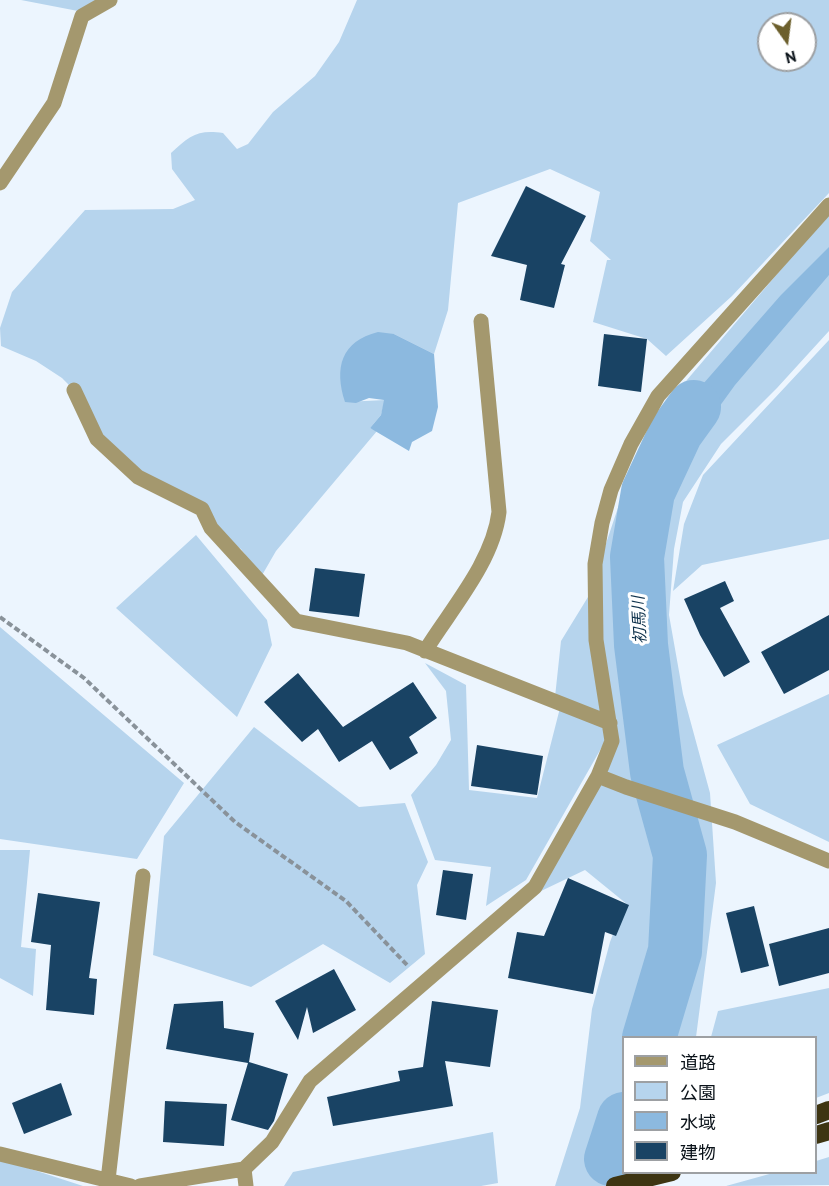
<!DOCTYPE html>
<html>
<head>
<meta charset="utf-8">
<style>
	body { margin:0 }
	#map { position:relative; width:829px; height:1186px; overflow:hidden; background:#ecf5fe; font-family:"PT Sans","Noto Sans JP",sans-serif }
	canvas { display:block }
	.legend { position:absolute; left:622px; top:1036px; width:195px; height:138px; box-sizing:border-box; background:#fff; border:2px solid #9da0a3; margin:0; padding:8px 10px; list-style:none; font-size:18px; color:#0a1219 }
	.legend li { display:flex; align-items:center; gap:12px; height:30px }
	.legend b { width:30px; border:2px solid #9da0a3 }
	.north { position:absolute; left:757px; top:12px; width:60px; height:60px; box-sizing:border-box; background:#fff; border:2px solid #9da0a3; border-radius:50%; rotate:166deg; font-size:16px; font-weight:700; line-height:24px; text-align:center; color:#0a1219 }
	.north::after { content:''; display:block; margin:auto; width:21px; height:27px; background:#6c5f2c; clip-path:polygon(50% 0,100% 100%,50% 72%,0 100%) }
</style>
</head>
<body>
<div id="map">
<canvas width="829" height="1186"></canvas>
<ul class="legend">
<li><b style="height:8px;background:#a4986e"></b>道路</li>
<li><b style="height:16px;background:#b6d4ed"></b>公園</li>
<li><b style="height:16px;background:#8cb9df"></b>水域</li>
<li><b style="height:16px;background:#194364"></b>建物</li>
</ul>
<div class="north">N</div>
</div>
<script>
const g = document.querySelector('canvas').getContext('2d');
g.lineJoin = 'round';
function fill(path, color) { g.fillStyle = color; g.fill(path, 'evenodd'); }
function stroke(path, color, width, dash) { g.strokeStyle = color; g.lineWidth = width; g.lineCap = dash ? 'butt' : 'round'; g.setLineDash(dash || []); g.stroke(path); }
function drawText(font, color, halo, rows, align = 'center') {
  g.font = font + ' "PT Sans","Noto Sans JP",sans-serif'; g.lineWidth = 6; g.setLineDash([]); g.textBaseline = 'middle'; g.strokeStyle = halo; g.fillStyle = color; for (const [text, x, y, turn = 0] of rows) {
    g.save(); g.translate(x, y); g.rotate((+turn || 0) * Math.PI / 180); g.textAlign = isNaN(turn) ? turn : align; if (halo) g.strokeText(text, 0, 0); g.fillText(text, 0, 0); g.restore();
  }
}
fill(new Path2D(`
	M21,0h78l-21,11z
	M357,0h472v193l-97,103 -66,60 -19,-17 -54,-17 14,-62h4l-21,-19 10,-49 -50,-23 -92,34 -10,107 -14,44 -40,-20 -49,68 40,-2 -4,15 -11,13 7,3 -101,120 -15,26 -20,-28 -30,-21 -6,-18 -49,-24 -56,-53 -26,-43 -12,-12 -26,-17 -35,-15 -1,-18 12,-36 73,-82 88,-1 22,-9 -23,-31 -1,-16c18,-17 27,-24 52,-20l14,16 11,-5 25,-32 42,-36 24,-34zM769,24h36v36h-36z
	M829,213v118l-52,57 -56,56 -38,58 -9,47 -5,66 14,79 27,99 6,90 -20,154 -72,1v134l26,1 -5,13h-90l25,-78 12,-99 18,-67 13,-34 5,-3 -43,-35 -67,32 86,-124 -1,-33 -77,135 -40,26 5,-39 -56,-7 -24,-65 25,-30 15,-25 -5,-49 -21,-28 41,22 3,105 68,8 24,-94 -6,-7 6,-56 27,-44 44,-131 26,-52z
	M829,340v199l-127,26 -29,26 11,-67 19,-49z
	M196,535l71,85 5,25 -35,72 -121,-109z
	M0,627l184,156 -47,76 -137,-20z
	M829,694v148l-79,-38 -33,-59z
	M254,727l105,80 46,-4 23,59 -11,23 8,69 -35,29 -67,-39 -72,43 -98,-32 11,-119z
	M0,850h30l-9,97 15,2 -3,47 -33,-18z
	M829,988v105l-13,5v-60l-105,-1 7,-26z
	M493,1132l5,51 -17,3h-197l9,-14z
	M829,1157v28l-103,1 47,-13 43,-1v-11z
	M0,1159l83,27h-83z`), '#b6d4ed');
fill(new Path2D(`
	M829,247v28l-94,110 -63,87 -29,-4 39,-60 99,-113z
	M378,332l16,2 40,20 4,53 -6,24 -20,11 -3,9 -39,-23 11,-13 3,-15 -15,-2 -13,5 -11,-1c-11,-34 -4,-61 33,-70z`), '#8cb9df');
stroke(new Path2D(`
	M649,1038l26,-87 5,-96 -23,-83 -16,-127 -4,-88 11,-65 28,-60 18,-25
	M611,1159l13,-40`), '#8cb9df', 54);
fill(new Path2D(`
	M526,186l60,30 -25,48 4,1 -11,43 -34,-8 7,-35 -36,-9z
	M604,334l43,5 -6,53 -43,-6z
	M315,568l50,6 -6,43 -50,-6z
	M725,581l9,20 -14,7 30,54 -26,15 -24,-42 -16,-36z
	M829,615v55l-45,24 -23,-42z
	M298,673l45,54 70,-45 24,36 -28,19 9,16 -28,17 -18,-29 -33,21 -21,-33 -16,13 -38,-40z
	M477,745l66,11 -6,39 -66,-9z
	M443,870l30,4 -7,46 -30,-5z
	M568,878l61,27 -13,31 -11,-4 -12,62 -85,-16 9,-46 27,4z
	M38,893l62,9 -11,76 8,1 -3,36 -48,-5 5,-65 -20,-3z
	M754,906l15,60 -28,7 -15,-60z
	M829,928v45l-50,13 -10,-42z
	M334,969l22,41 -43,23 -6,-26 -9,33 -23,-39z
	M223,1001l1,27 30,5 -5,29 39,12 -14,47 -6,9 -37,-10 17,-57 -82,-14 8,-45z
	M432,1001l66,9 -8,57 -45,-6 8,45 -120,20 -6,-29 73,-16 -2,-10 25,-4z
	M61,1083l11,32 -48,19 -12,-31z
	M165,1101l62,3 -3,42 -61,-4z`), '#194364');
stroke(new Path2D(`
	M0,617l84,61 151,144 111,79 63,66`), '#89929a', 4, [6, 3]);
stroke(new Path2D(`
	M0,183l54,-80 28,-87 28,-16
	M74,390l23,49 41,38 64,32 9,19 85,93 111,22 203,80
	M425,651c26,-42 68,-89 74,-139l-18,-191
	M598,776l14,-35 -16,-101 -1,-76 7,-41 9,-33 20,-46 27,-48 171,-191
	M0,1154l131,32
	M244,1169l2,17
	M108,1180l35,-304
	M140,1186l104,-17 28,-27 38,-61 225,-194 63,-111 28,11 109,35 94,39`), '#a4986e', 15);
stroke(new Path2D(`
	M816,1115l13,-5
	M816,1135l13,-4
	M615,1186l57,-14`), '#3e3512', 18);
drawText('italic 16px', '#0f324c', '#fff', [
	["初馬川",640,620,-93]
]);
</script>
</body>
</html>
